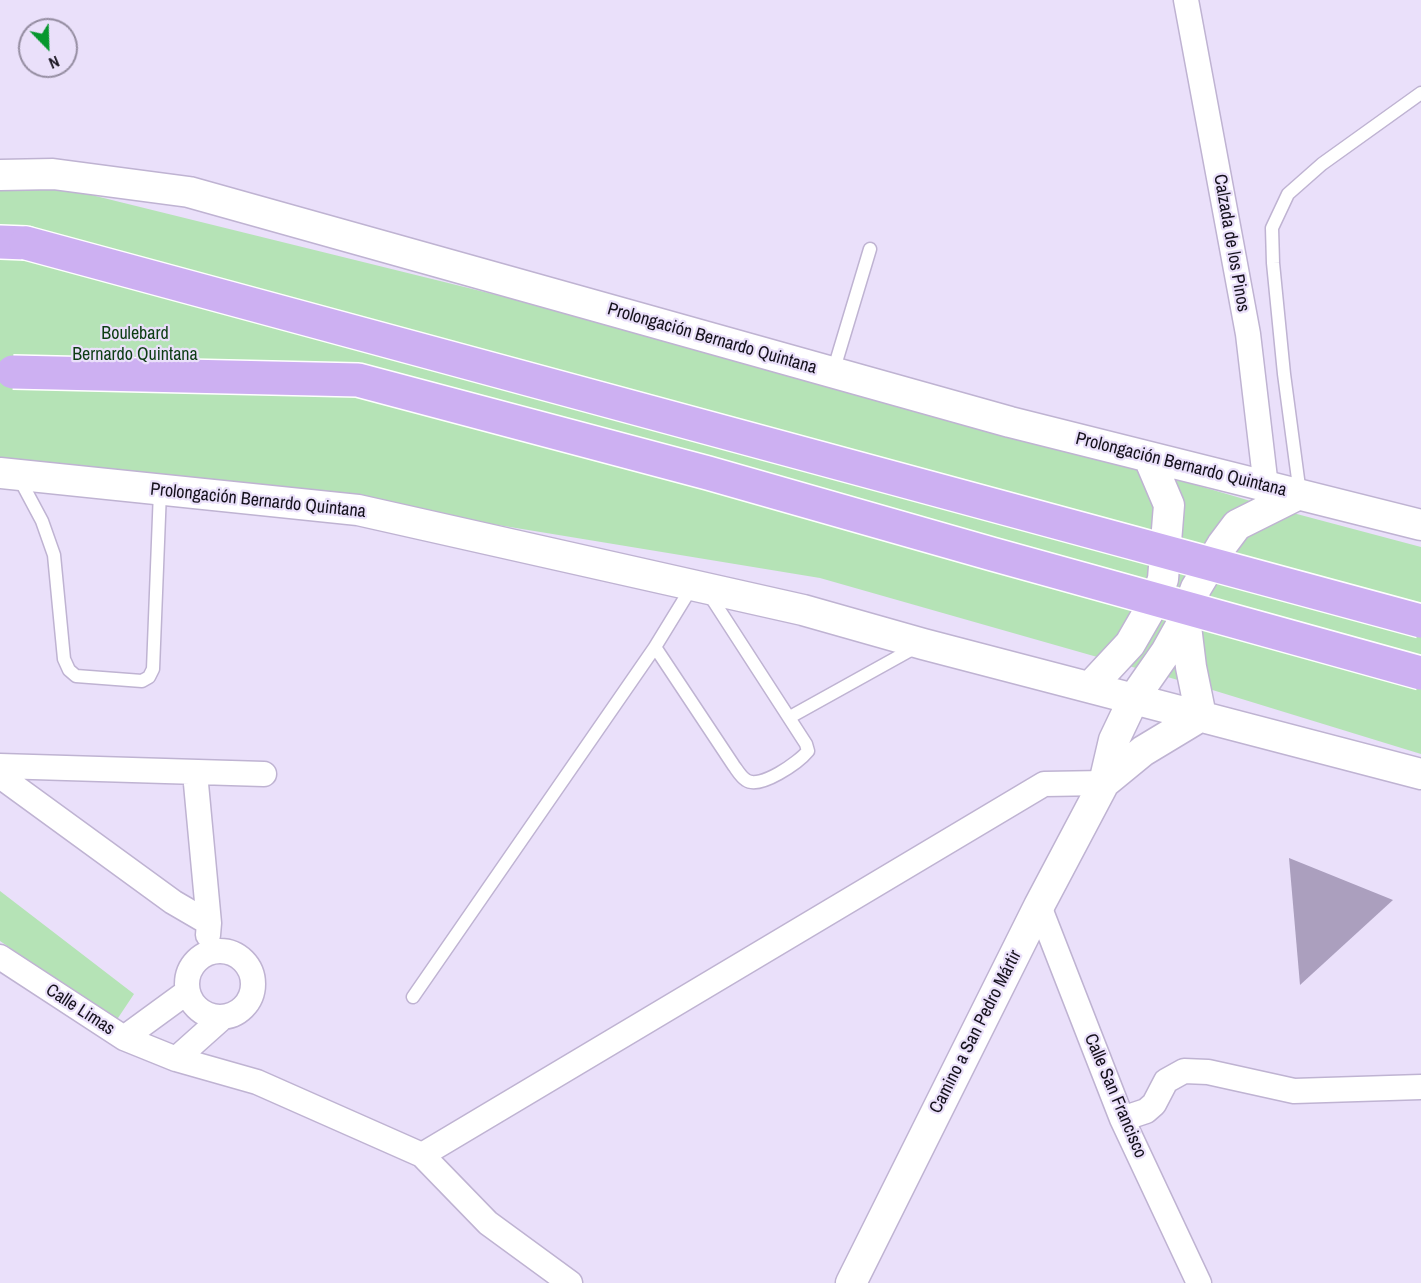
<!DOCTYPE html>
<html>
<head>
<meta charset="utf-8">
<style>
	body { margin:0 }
	#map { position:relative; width:1421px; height:1283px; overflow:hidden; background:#eae0fa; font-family:"Archivo Narrow",sans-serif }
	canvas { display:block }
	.north { position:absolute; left:18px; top:18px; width:60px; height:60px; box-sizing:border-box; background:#eae0fa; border:2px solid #958da1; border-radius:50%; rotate:157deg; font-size:16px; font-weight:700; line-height:24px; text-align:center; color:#15111c }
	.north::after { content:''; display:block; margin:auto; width:21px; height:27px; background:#06972d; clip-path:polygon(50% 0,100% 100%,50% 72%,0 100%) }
</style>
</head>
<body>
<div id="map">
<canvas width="1421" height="1283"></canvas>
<div class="north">N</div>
</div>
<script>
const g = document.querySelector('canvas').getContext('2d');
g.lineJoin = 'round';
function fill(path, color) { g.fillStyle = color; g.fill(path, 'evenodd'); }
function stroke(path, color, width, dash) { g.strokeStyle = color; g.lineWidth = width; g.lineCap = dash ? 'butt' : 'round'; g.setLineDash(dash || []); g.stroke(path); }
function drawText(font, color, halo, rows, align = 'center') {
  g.font = font + ' "Archivo Narrow",sans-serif'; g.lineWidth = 4.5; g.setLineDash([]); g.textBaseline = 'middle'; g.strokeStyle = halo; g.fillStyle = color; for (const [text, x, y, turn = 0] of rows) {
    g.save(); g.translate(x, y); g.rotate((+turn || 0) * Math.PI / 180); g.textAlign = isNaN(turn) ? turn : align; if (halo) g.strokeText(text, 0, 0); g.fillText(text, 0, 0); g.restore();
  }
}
fill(new Path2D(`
	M51,185l766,189 461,135 143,38v207l-215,-66 -386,-110 -462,-76 -358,-37v-276z
	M0,891l134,103 -18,27 -116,-80z`), '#b5e3b6');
fill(new Path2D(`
	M1289,858l104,42 -93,85z`), '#ab9fbe');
const service = new Path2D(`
	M833,372l37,-123
	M18,476l24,45 12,34 10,104 5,11 7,6 66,5 7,-4 4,-8 7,-178
	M1300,494l-16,-120 -11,-111 -1,-35 16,-34 34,-30 99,-71
	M693,585l-38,62 79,119c3,4 7,11 12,14 14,10 53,-18 62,-29l-2,-7 -97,-150
	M790,717l126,-70
	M413,997l242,-350`);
const minor = new Path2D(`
	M1186,0l62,334 18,153
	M0,766l264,8
	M195,773l14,150 -1,12
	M0,776l173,126 36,21
	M1039,906l83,213 77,164
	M187 984a33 33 0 1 1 66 0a33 33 0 1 1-66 0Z
	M0,957l124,81 52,21 81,23 165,73 66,68 82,60
	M124,1038l63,-46
	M176,1059l47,-42
	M1122,1119l24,-8 8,-7 12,-23 18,-10 24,1 86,19 127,-4
	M422,1155l622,-371 60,-1`);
const tertiary = new Path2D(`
	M0,175l53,-1 136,18 821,230 411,103
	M0,473l358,37 445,100 120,34 498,130
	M1185,618l6,49 10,49
	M1090,687l40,-43 26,-45 7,-20 6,-74 -20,-47
	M1104,783l39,-32 58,-35
	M851,1283l188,-377 65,-123 10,-43 20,-42 32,-46 19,-34 11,-30 26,-43 15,-20 60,-30`);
const primary = new Path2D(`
	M0,242l26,1`);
stroke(service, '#bfb3d2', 15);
stroke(minor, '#bfb3d2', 27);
stroke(tertiary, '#bfb3d2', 33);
stroke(primary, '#fff', 36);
stroke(service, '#fff', 12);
stroke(minor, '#fff', 24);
stroke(tertiary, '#fff', 30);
stroke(primary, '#cdb0f2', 33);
const primaryBridge = new Path2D(`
	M26,243l1395,378
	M13,372l345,8 350,93 284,81 429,119`);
stroke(primaryBridge, '#fff', 36, []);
stroke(primaryBridge, '#cdb0f2', 33);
drawText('18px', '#15111c', '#eae0fa', [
	["Calzada de los Pinos",1231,243,80],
	["Prolongación Bernardo Quintana",712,339,16],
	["Prolongación Bernardo Quintana",1181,465,14],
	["Prolongación Bernardo Quintana",258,501,6],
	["Calle Limas",80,1010,33],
	["Camino a San Pedro Mártir",976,1032,-63],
	["Calle San Francisco",1115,1096,67]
]);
drawText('18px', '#0c3c13', '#eae0fa', [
	["Boulebard",135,334],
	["Bernardo Quintana",135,355]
]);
</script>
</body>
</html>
